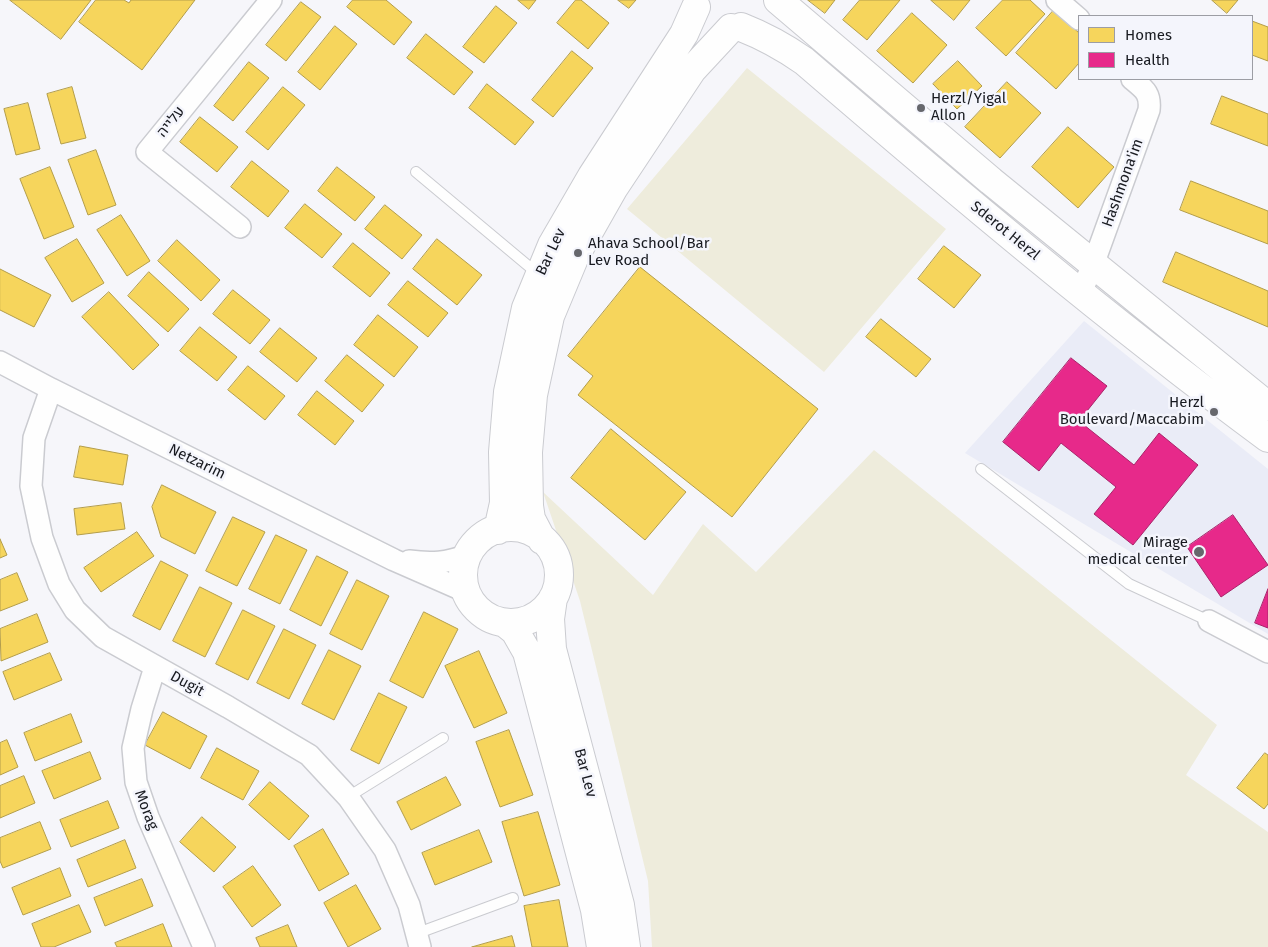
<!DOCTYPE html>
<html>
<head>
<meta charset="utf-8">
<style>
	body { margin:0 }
	#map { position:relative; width:1268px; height:947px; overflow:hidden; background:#f6f6fa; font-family:"Fira Sans",sans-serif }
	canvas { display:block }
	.legend { position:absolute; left:1078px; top:15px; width:175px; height:65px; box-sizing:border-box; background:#f4f5fc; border:1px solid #9c9da4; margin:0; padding:6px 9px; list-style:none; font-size:15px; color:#181a20 }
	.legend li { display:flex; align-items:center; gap:10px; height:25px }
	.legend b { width:25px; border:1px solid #9c9da4 }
</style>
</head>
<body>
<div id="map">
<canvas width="1268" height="947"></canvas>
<ul class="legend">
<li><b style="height:14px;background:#f6d55c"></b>Homes</li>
<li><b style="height:14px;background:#e7298a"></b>Health</li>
</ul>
</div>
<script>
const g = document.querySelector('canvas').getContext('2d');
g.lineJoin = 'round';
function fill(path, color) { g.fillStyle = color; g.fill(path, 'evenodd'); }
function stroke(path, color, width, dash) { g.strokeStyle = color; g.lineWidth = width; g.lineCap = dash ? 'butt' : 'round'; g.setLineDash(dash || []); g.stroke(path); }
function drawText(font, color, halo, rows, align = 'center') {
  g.font = font + ' "Fira Sans",Heebo,sans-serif'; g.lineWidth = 5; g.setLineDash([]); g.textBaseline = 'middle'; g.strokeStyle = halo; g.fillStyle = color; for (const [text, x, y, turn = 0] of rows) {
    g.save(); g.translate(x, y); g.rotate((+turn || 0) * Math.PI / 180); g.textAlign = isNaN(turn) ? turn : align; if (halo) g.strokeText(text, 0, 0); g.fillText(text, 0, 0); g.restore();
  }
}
fill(new Path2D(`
	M1084,321l184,148v165l-303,-181z`), '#eaecf7');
fill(new Path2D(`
	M747,68l199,161 -122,143 -197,-163z
	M874,450l343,275 -31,50 82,57v115h-616l-4,-66 -68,-280 -37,-109 110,103 50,-71 53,48z`), '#eeecdc');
const homes = new Path2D(`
	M10,0h81l-30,39z
	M96,0h28l5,3 2,-3h64l-53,70 -63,-48z
	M353,0h33l26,22 -18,23 -47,-38z
	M518,0h18l-7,9z
	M576,0h5l28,23 -21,26 -31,-26z
	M618,0h18l-7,8z
	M808,0h27l-10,13z
	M860,0h40l-33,40 -24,-20z
	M931,0h39l-16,20z
	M1003,0h27l15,14 -39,42 -30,-28z
	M1212,0h26l-11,13z
	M301,2l20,15 -35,44 -20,-16z
	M496,6l21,17 -33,40 -21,-16z
	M1054,10l25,23v30l-23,26 -40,-36z
	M912,13l35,32 -34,38 -36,-32z
	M1252,21l16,6v34l-16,-6z
	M335,26l22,18 -37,46 -22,-18z
	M426,34l47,38 -19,23 -47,-37z
	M572,51l21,17 -40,49 -21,-17z
	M958,61l24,25 -25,23 -24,-25z
	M249,62l20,16 -36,43 -19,-15z
	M1007,82l34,31 -41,45 -35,-31z
	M487,84l47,38 -19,23 -46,-37z
	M72,87l14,51 -25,6 -14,-50z
	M283,87l22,18 -37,45 -22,-18z
	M1222,96l46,18v32l-57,-22z
	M28,103l12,46 -24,6 -12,-46z
	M200,117l38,30 -21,25 -37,-30z
	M1068,127l46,40 -36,41 -46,-41z
	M96,150l20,55 -28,10 -20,-55z
	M252,161l37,30 -21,26 -37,-30z
	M50,167l24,60 -30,12 -24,-60z
	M337,167l38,30 -20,24 -37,-30z
	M1191,181l77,30v33l-88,-34z
	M305,204l37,30 -20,24 -37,-30z
	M385,205l37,30 -20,24 -37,-30z
	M121,215l29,46 -23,15 -30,-46z
	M77,239l27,44 -32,19 -27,-44z
	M437,239l45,36 -25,30 -44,-36z
	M177,240l43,40 -19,21 -43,-40z
	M353,243l37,30 -20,24 -37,-30z
	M944,246l37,29 -27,33 -36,-29z
	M1176,252l92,39v36l-105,-45z
	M640,267l178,142 -86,108 -154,-122 15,-19 -25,-20z
	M0,269l51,26 -17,32 -34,-17z
	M149,272l40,37 -21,23 -40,-36z
	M408,281l40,32 -20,24 -40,-32z
	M233,290l37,30 -20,24 -37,-30z
	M109,292l50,53 -26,25 -51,-53z
	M378,315l40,32 -24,30 -40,-32z
	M881,319l50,40 -15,18 -50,-40z
	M200,327l37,30 -20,24 -37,-30z
	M280,328l37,30 -20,24 -37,-30z
	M347,355l37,30 -22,27 -37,-31z
	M248,366l37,30 -20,24 -37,-30z
	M317,391l37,30 -19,24 -37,-30z
	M611,429l75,63 -41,48 -74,-62z
	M80,446l48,9 -5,30 -49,-8z
	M162,485l54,27 -21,42 -34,-17 -9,-30z
	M121,503l4,26 -48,6 -3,-26z
	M233,517l32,15 -28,54 -31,-15z
	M137,532l17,24 -53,36 -17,-24z
	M276,535l31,15 -27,54 -31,-15z
	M0,539l7,16 -7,3z
	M317,556l31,16 -27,54 -31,-16z
	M161,561l27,14 -28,55 -27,-14z
	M17,573l11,27 -28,11v-31z
	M357,580l32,16 -27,54 -32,-16z
	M200,587l32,16 -27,54 -32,-16z
	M243,610l32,16 -27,54 -32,-16z
	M424,612l34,17 -35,69 -33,-17z
	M37,614l11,28 -47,19 -1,-32z
	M284,629l32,16 -27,54 -32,-16z
	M329,650l32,16 -27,54 -32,-16z
	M479,651l28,62 -33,15 -29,-62z
	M50,653l12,27 -48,20 -11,-28z
	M379,693l28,14 -28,57 -28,-14z
	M163,712l44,24 -17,33 -45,-24z
	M71,714l11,28 -47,19 -11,-28z
	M509,730l24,65 -33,12 -24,-65z
	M7,740l11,27 -18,8v-32z
	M217,748l42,23 -16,29 -42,-22z
	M90,752l11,27 -47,20 -12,-28z
	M1265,753l3,2v49l-4,5 -27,-21z
	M24,776l11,27 -35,15v-32z
	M446,777l15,28 -50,25 -14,-28z
	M270,782l39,34 -20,24 -40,-35z
	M108,801l11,27 -48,19 -11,-27z
	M538,812l22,73 -36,11 -22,-74z
	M202,817l34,30 -22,25 -34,-30z
	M40,822l11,27 -48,19 -3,-7v-23z
	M323,829l26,45 -30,17 -25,-45z
	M479,830l13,32 -57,23 -13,-32z
	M125,840l11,28 -48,19 -11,-27z
	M253,866l28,39 -29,22 -29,-40z
	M60,868l11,28 -48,19 -11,-27z
	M142,879l11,27 -48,20 -11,-28z
	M356,885l25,44 -33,18 -24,-44z
	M559,900l9,47h-36l-8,-41z
	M79,905l12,27 -37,15h-13l-9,-23z
	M163,924l9,23h-55l-2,-4z
	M288,925l9,22h-37l-4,-9z
	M512,936l3,11h-43z`);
fill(homes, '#f6d55c');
stroke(homes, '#b39d4a', 1);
const health = new Path2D(`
	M1071,358l36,28 -28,35 55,44 25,-32 39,32 -65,80 -39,-31 22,-27 -55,-44 -22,28 -36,-29z
	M1233,515l35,50 -47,32 -34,-50z
	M1268,589v39l-13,-5z`);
fill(health, '#e7298a');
stroke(health, '#a9246a', 1);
const lane = new Path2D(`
	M416,172l122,102
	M981,469l148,115 80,37
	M348,797l95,-59
	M418,933l95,-35`);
const street = new Path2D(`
	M1057,0l22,19
	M240,227l-93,-75 124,-152
	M1081,292l12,-27 56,-155c2,-17 -5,-21 -17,-31
	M0,362l51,27 343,171 73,32
	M51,389l-17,49 -3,48 11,52 17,46 16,26 28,27 125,70 81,48 39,42 37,53 24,55 11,42
	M409,561c23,3 37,2 59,-6
	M1209,621l59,31
	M155,667l-13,42 -9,39 3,34 12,35 56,130`);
const secondary = new Path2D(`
	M778,0l213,181 277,225
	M741,27c23,9 43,20 63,34 151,130 304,259 464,377
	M463 575a48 48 0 1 1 96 0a48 48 0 1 1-96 0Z
	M498,530l6,-27 -1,-51 5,-60 18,-84 26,-63 40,-69 92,-142 12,-27
	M542,540l-11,-21 -2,-13 -1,-54 5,-57 17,-79 25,-60 38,-67 79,-119 39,-42
	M553,598l-3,21 2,30 68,256 6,42
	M505,623l10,8 12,21 68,258 6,37`);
stroke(lane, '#cacbd0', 12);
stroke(street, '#cacbd0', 24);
stroke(secondary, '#cacbd0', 30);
stroke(lane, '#fefefe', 10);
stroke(street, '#fefefe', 21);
stroke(secondary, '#fefefe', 28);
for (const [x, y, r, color] of [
	[921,108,5,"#66676c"],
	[578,253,5,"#66676c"],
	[1214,412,5,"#66676c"],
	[1199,552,6,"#66676c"]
]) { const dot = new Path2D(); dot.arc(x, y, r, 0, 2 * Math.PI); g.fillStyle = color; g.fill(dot); stroke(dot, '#f4f5fc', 2); }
drawText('15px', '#181a20', '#f4f5fc', [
	["Herzl/Yigal",931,99],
	["Allon",931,116],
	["Ahava School/Bar",588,244],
	["Lev Road",588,261],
	["Herzl",1204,403,"right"],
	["Boulevard/Maccabim",1204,420,"right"],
	["Mirage",1188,543,"right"],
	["medical center",1188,560,"right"]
], 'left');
drawText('15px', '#181a20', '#f4f5fc', [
	["עלייה",171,122,-51],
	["Hashmona'im",1123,183,-70],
	["Sderot Herzl",1005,231,39],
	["Bar Lev",551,252,-65],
	["Netzarim",197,462,26],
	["Dugit",187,684,29],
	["Bar Lev",585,773,75],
	["Morag",146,810,69]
]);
</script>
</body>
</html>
